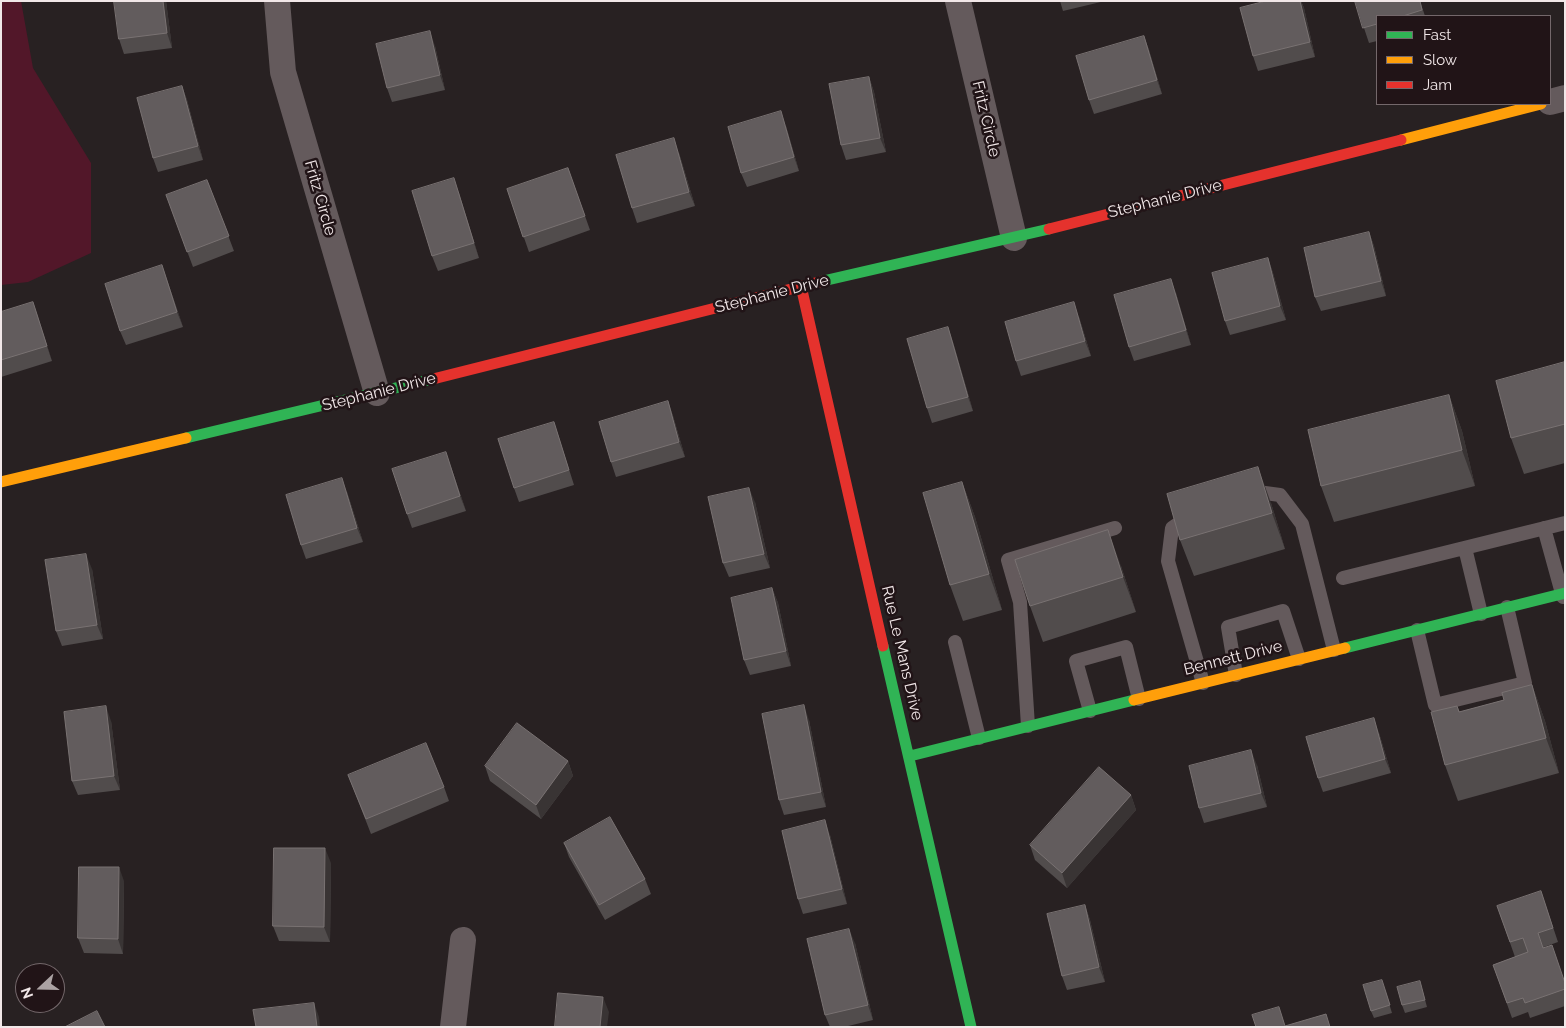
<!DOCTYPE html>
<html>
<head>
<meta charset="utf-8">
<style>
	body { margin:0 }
	#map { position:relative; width:1566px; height:1028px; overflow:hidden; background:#282122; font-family:Raleway,sans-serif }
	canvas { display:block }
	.frame { position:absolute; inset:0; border:2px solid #f1e7e8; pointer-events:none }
	.legend { position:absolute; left:1376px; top:15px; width:175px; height:90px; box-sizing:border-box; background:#211417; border:1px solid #74686b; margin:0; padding:6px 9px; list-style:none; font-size:15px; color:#f1e7e8 }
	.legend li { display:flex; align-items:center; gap:10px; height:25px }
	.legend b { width:25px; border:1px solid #74686b }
	.north { position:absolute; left:15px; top:963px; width:50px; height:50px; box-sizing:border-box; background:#211417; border:1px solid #74686b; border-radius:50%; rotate:249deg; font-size:14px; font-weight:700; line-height:20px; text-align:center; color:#f1e7e8 }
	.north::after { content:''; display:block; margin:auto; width:18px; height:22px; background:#aba2a3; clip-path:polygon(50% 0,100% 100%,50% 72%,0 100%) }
</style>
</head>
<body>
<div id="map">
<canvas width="1566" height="1028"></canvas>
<div class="frame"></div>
<ul class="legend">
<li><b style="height:6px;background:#30b455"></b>Fast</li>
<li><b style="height:6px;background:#ff9f0a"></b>Slow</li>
<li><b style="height:6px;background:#e5322d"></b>Jam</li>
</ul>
<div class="north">N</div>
</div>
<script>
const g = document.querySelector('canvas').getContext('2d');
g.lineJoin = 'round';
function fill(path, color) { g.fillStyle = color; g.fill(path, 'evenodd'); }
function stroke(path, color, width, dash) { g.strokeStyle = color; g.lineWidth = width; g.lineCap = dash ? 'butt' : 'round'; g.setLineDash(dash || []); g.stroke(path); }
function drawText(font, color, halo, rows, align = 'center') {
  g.font = font + ' Raleway,sans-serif'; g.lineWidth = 5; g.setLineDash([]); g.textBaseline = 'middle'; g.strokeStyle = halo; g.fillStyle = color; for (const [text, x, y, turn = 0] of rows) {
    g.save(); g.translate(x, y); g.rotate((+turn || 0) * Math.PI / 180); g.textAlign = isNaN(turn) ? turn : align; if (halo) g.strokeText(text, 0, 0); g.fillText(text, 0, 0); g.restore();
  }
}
fill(new Path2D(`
	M1,1h20l12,67 58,95v90l-63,29 -27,3z`), '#521729');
stroke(new Path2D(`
	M1250,491l30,4 22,29 32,126
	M1191,515l-19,13 -4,33 35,122
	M1544,528l19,69
	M1465,548l16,66
	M1343,578l222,-55
	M1417,630l18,75 90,-22 -18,-76
	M955,642l24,96
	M1236,675l-8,-48 55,-16 16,48
	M1090,711l-14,-50 50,-14 13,52
	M1028,726l-8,-124 -12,-42 107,-32`), '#645a5c', 14);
stroke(new Path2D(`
	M277,1l6,71 94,321
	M958,1l56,237
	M1550,102l15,-4
	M453,1027l10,-87`), '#645a5c', 26);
stroke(new Path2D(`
	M823,281l226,-52
	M186,438l247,-59
	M883,646l88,381
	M1345,648l220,-55
	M910,756l224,-56`), '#30b455', 11);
stroke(new Path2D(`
	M1401,140l140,-36
	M1,482l185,-44
	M1134,700l211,-52`), '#ff9f0a', 11);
stroke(new Path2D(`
	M1049,229l352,-89
	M801,286l82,360
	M433,379l390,-98`), '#e5322d', 11);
fill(new Path2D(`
	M114,1h52l6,47 -48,6 -5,-15z
	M1060,1h45l-42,10z
	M1266,1h35l3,7 11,49 -57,14 -5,-15z
	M1355,1h65l5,15h-48v25l-8,2z
	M1144,36l5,14 13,44 -68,20 -5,-14z
	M435,46l10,44 -53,12 -5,-14z
	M869,77l5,15 12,60 -40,8 -5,-15z
	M182,86l5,14 16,60 -45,12 -5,-14z
	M786,126l13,45 -52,16 -6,-14z
	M679,153l16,53 -58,17 -5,-15z
	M568,168l22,62 -61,22 -22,-63z
	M207,180l27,71 -41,16 -27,-72z
	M459,193l20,65 -41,13 -6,-15z
	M1369,232l5,14 12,50 -65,15 -6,-14z
	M1268,258l5,15 13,47 -56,15 -5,-14z
	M162,265l21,62 -57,18 -6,-14z
	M1176,293l15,52 -57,16 -5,-14z
	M33,302l19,59 -51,16v-65z
	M1079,317l12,39 -70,20 -5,-15z
	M948,327l5,15 20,69 -41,12 -5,-15z
	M1565,362v101l-41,11 -13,-36z
	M1449,395l13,36 13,55 -141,36 -13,-36z
	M668,401l5,15 12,41 -69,20 -5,-15z
	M554,422l20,63 -55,17 -5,-14z
	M451,467l15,44 -54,17 -5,-14z
	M962,482l13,35 27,93 -39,11 -13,-36z
	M347,492l16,50 -57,17 -5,-14z
	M755,502l15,66 -41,9 -6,-14z
	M1271,503l14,46 -91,27 -14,-36z
	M1121,566l15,46 -93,30 -13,-36z
	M92,569l11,70 -41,7 -6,-15z
	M772,588l6,15 13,63 -41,9 -6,-15z
	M1532,685l13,36 14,52 -101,28 -13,-36 12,-59 3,6 44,-12z
	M809,720l17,87 -42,8 -5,-15z
	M111,721l9,69 -42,5 -6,-14z
	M1379,733l12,40 -68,19 -5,-14z
	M568,761l5,15 -32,43 -51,-38 -5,-15z
	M1257,765l10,42 -63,16 -5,-15z
	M348,775l96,12 5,14 -78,33z
	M1131,795l5,15 -69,78 -32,-28 -5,-15z
	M830,835l17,69 -44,10 -5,-15z
	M564,843l81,36 6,15 -46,26 -36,-63z
	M331,863l-1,79 -51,-1 -6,-15z
	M124,881l-1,73 -39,-1 -6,-15z
	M1541,891l17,51 -14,5 21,35v24l-35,12 -2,-6 -16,6 -19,-53 22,-8 -18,-51z
	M1085,905l5,15 15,62 -38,8 -5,-14z
	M855,943l18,77 -29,7h-14l-5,-12z
	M1420,981l7,26 -22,6 -3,-8z
	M1384,987l8,26 -18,5 -3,-7z`), '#514c4c');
fill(new Path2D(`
	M163,1h3l6,47 -5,-15z
	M1300,1h1l3,7 11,49 -5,-15z
	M430,31l5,15 10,44 -5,-15z
	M1144,36l5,14 13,44 -5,-14z
	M869,77l5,15 12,60 -6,-14z
	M182,86l5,14 16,60 -5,-14z
	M781,111l5,15 13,45 -5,-14z
	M674,138l5,15 16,53 -6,-14z
	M454,178l5,15 20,65 -5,-15z
	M1369,232l5,14 12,50 -5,-15z
	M1268,258l5,15 13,47 -6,-14z
	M162,265l5,14 16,48 -6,-15z
	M1171,279l5,14 15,52 -5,-15z
	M33,302l5,14 14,45 -5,-15z
	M1074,302l5,15 12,39 -6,-15z
	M948,327l5,15 20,69 -5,-14z
	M1449,395l13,36 13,55 -13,-36z
	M668,401l5,15 12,41 -6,-15z
	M446,452l5,15 15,44 -6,-15z
	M1258,467l13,36 14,46 -13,-36z
	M342,478l5,14 16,50 -6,-14z
	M962,482l13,35 27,93 -13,-36z
	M749,488l6,14 15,66 -6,-14z
	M1108,530l13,36 15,46 -13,-35z
	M86,554l6,15 11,70 -6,-14z
	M772,588l6,15 13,63 -5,-15z
	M1532,685l13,36 14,52 -13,-35z
	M804,705l5,15 17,87 -5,-15z
	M106,706l5,15 9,69 -6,-14z
	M1374,718l5,15 12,40 -6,-14z
	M1251,750l6,15 10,42 -6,-14z
	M568,761l5,15 -32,43 -5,-14z
	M1131,795l5,15 -69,78 -5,-15z
	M825,820l5,15 17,69 -5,-15z
	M325,848l6,15 -1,79 -6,-15z
	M119,867l5,14 -1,73 -5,-15z
	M1085,905l5,15 15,62 -6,-15z
	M849,929l6,14 18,77 -5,-15z
	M603,997l6,15 -2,15h-7z
	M314,1003l5,14 1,10h-3z`), '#393434');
const building = new Path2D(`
	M114,1h49l4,32 -48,6z
	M1266,1h34l10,41 -57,14 -13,-48z
	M1355,1h65l2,9 -19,6h-26v8l-14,4z
	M430,31l10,44 -53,13 -11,-44z
	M1144,36l13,44 -68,20 -13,-44z
	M869,77l11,61 -39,7 -12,-61z
	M182,86l16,60 -45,12 -16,-60z
	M781,111l13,46 -53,16 -13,-46z
	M674,138l15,54 -57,16 -16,-53z
	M568,168l17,48 -62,21 -16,-48z
	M454,178l20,65 -42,13 -20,-65z
	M207,180l22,56 -42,16 -21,-57z
	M1369,232l12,49 -66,16 -11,-49z
	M1268,258l12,48 -55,15 -13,-48z
	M162,265l15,47 -57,19 -15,-47z
	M1171,279l15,51 -57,17 -15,-52z
	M33,302l14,44 -46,14v-48z
	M1074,302l11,39 -69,20 -11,-39z
	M948,327l20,70 -41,11 -20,-69z
	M1565,362v62l-54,14 -15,-57z
	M1449,395l13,55 -141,36 -13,-56z
	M668,401l11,41 -68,20 -12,-40z
	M554,422l15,48 -55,18 -16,-49z
	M446,452l14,44 -53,18 -15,-45z
	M1258,467l14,46 -92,27 -13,-46z
	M342,478l15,50 -56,17 -15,-50z
	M962,482l27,92 -39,11 -27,-92z
	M749,488l15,66 -41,9 -15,-66z
	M1108,530l15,47 -93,29 -15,-46z
	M86,554l11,71 -41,6 -11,-71z
	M772,588l14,63 -42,9 -13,-62z
	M1532,685l14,53 -101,27 -14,-53 26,-6 2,6 45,-12 -2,-7z
	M804,705l17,87 -42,8 -17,-86z
	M106,706l8,70 -42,5 -8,-69z
	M1374,718l11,41 -67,19 -12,-41z
	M517,723l51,38 -32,44 -51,-39z
	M426,743l18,44 -78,32 -18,-44z
	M1251,750l10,43 -62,15 -10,-42z
	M1099,767l32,28 -69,78 -32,-28z
	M610,817l35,62 -46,26 -35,-62z
	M825,820l17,69 -44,10 -16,-68z
	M274,848h51l-1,79 -51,-1z
	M79,867h40l-1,72 -40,-1z
	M1541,891l12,37 -15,5 5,15 9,-3 13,38v6l-40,14 -2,-5 -16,5 -14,-38 35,-13 -5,-14 -13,4 -13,-36z
	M1085,905l14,62 -37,9 -15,-62z
	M849,929l19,76 -43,10 -18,-76z
	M1382,980l8,25 -19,6 -8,-26z
	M1420,981l5,19 -23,5 -5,-18z
	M558,993l45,4 -3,30h-45z
	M314,1003l3,24h-61l-3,-17z
	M1279,1007l6,19 41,-12 4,13h-74l-4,-12z
	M97,1011l8,16h-40z`);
fill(building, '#625c5d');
stroke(building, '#797272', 1);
drawText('16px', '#f1e7e8', '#211417', [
	["Fritz Circle",986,119,77],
	["Fritz Circle",320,198,74],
	["Stephanie Drive",1165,199,-14],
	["Stephanie Drive",772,294,-14],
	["Stephanie Drive",379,392,-14],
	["Rue Le Mans Drive",902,653,77],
	["Bennett Drive",1233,658,-14]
]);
</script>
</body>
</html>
